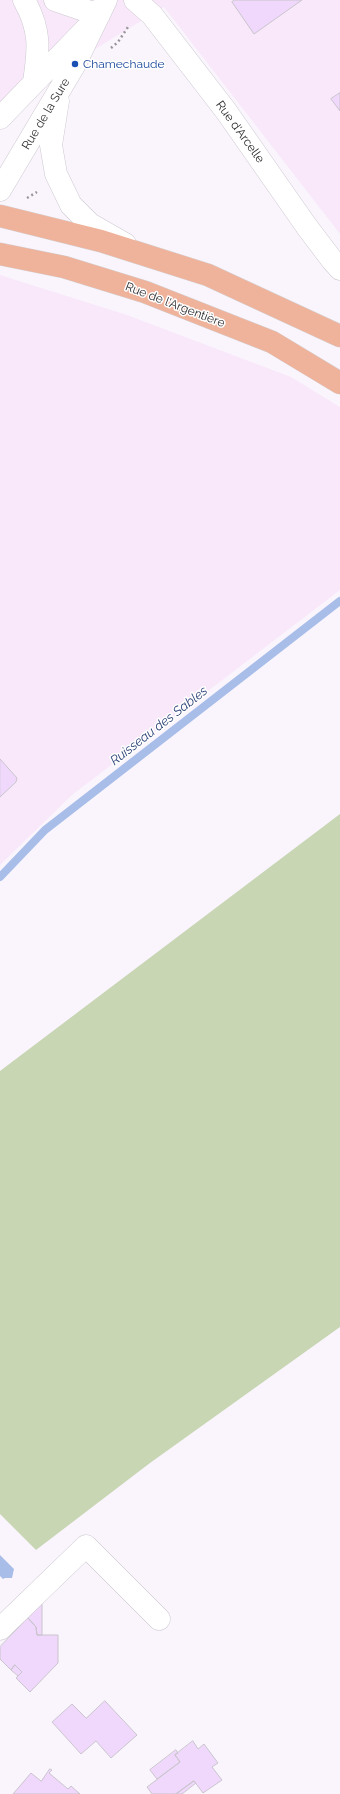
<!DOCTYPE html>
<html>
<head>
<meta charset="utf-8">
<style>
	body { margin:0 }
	canvas { display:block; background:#faf5fd }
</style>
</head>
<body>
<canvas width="340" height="1794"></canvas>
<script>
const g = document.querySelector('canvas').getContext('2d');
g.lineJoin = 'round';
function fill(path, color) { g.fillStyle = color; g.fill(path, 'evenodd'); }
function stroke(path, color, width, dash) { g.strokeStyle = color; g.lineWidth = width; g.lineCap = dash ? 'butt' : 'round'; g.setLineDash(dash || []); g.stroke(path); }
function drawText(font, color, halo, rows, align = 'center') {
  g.font = font + ' Raleway,sans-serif'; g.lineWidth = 3; g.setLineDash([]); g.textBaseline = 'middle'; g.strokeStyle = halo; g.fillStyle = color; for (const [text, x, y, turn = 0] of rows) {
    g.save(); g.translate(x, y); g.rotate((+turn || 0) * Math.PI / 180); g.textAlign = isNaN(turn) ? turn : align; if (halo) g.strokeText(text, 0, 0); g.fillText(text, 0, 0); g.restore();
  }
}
fill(new Path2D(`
	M0,0h340v234l-176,-227 -164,100z
	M0,275l127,40 164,62 49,30v183l-268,205 -72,70z`), '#f8e8fa');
fill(new Path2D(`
	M340,814v513l-190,136 -114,87 -36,-36v-443z`), '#c8d6b4');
fill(new Path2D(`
	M0,1555l14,14 -2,9h-7l-2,1 -3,-3z`), '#a8bee9');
stroke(new Path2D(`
	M0,877l45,-47 295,-229`), '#a8bee9', 8);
const building = new Path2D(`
	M235,0h67l-48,34 -22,-32z
	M340,93v18l-9,-12z
	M0,759l17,19 -1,4 -16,15z
	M42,1604v31h-5l-1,-8 -8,-9z
	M28,1618l8,9 1,8h21v28l-28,29 -14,-14 6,-6 -7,-7 -4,5 -11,-11v-12z
	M15,1665l7,7 -4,4 -7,-6z
	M105,1701l32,34 -26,23 -15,-17 -15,13 -29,-32 20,-18 14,14z
	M193,1741l5,8 6,-5 14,19 -6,4 10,13 -19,13 -9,-12 -18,13h-24l-5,-7 33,-25 -5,-7z
	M176,1750l2,3 -3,2 5,7 -23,17 -7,-9z
	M50,1769l2,1 -3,3 19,16 3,-3 9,8h-67l18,-21 10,8z
	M194,1781l2,2 -14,11h-6z`);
fill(building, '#efd8fb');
stroke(building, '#cac5cd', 1);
const minor = new Path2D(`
	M24,0c17,30 15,49 10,82
	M55,0l44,15
	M135,0l17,15 74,96 81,116 25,33 8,9
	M58,101l-7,44 5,29 15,31 19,19 35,20
	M0,118l86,-89
	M0,190l75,-126 31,-64
	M0,1629l86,-83 73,73`);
const major = new Path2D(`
	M0,216l101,25 107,34 132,61
	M0,254l64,13 81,25 127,50 68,41`);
stroke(minor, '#cec9d1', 23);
stroke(major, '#d5d4d5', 23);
stroke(new Path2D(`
	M111,48l7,-6 10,-15
	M27,198l10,-6`), '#99959b', 2.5, [2, 3]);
stroke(minor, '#fff', 22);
stroke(major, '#efb29b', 22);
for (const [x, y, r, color] of [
	[75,64,4,"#1a4fb4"]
]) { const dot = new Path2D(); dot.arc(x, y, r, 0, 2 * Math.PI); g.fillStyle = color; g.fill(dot); stroke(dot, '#fff', 1.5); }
drawText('12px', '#164399', '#fff', [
	["Chamechaude",83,64]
], 'left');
drawText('12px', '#2c2a2d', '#fff', [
	["Rue de la Sure",46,114,-59],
	["Rue d'Arcelle",240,132,54],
	["Rue de l'Argentière",175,305,21]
]);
drawText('italic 13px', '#273f74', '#fff', [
	["Ruisseau des Sables",159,726,-38]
]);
</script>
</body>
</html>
